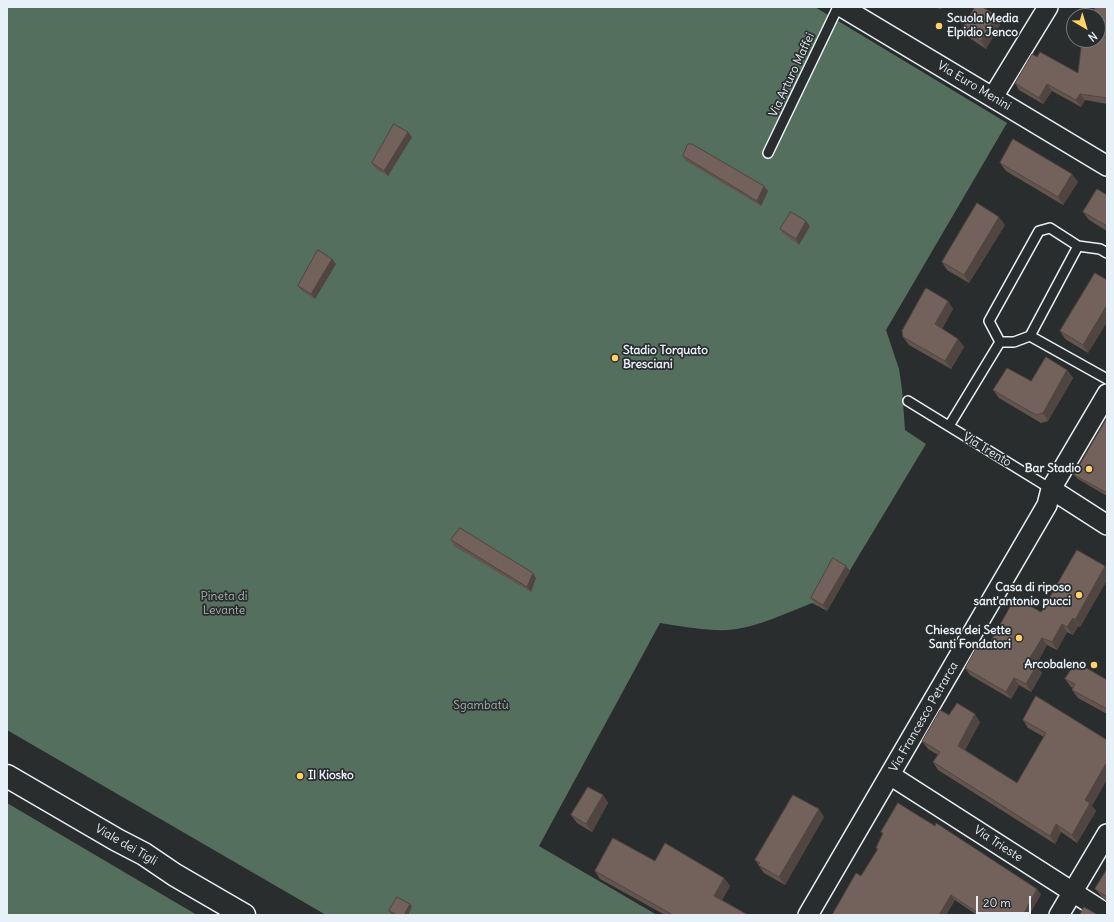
<!DOCTYPE html>
<html>
<head>
<meta charset="utf-8">
<style>
	body { margin:0 }
	#map { position:relative; width:1114px; height:922px; overflow:hidden; background:#2a2d2e; font-family:Delius,sans-serif }
	canvas { display:block }
	.frame { position:absolute; inset:0; border:8px solid #e8f1f8; pointer-events:none }
	.north { position:absolute; left:1066px; top:8px; width:40px; height:40px; box-sizing:border-box; background:#2a2d2e; border:1px solid #767b7f; border-radius:50%; rotate:142deg; font-size:11px; font-weight:700; line-height:16px; text-align:center; color:#e8f1f8 }
	.north::after { content:''; display:block; margin:auto; width:14px; height:18px; background:#ffd166; clip-path:polygon(50% 0,100% 100%,50% 72%,0 100%) }
	.scale { position:absolute; left:976px; top:896px; width:55px; height:18px; box-sizing:border-box; border:2px solid #e8f1f8; border-top:0; padding-left:5px; font-size:12px; line-height:14px; white-space:nowrap; color:#e8f1f8; -webkit-text-stroke:3px #2a2d2e; paint-order:stroke }
</style>
</head>
<body>
<div id="map">
<canvas width="1114" height="922"></canvas>
<div class="frame"></div>
<div class="north">N</div>
<div class="scale">20 m</div>
</div>
<script>
const g = document.querySelector('canvas').getContext('2d');
g.lineJoin = 'round';
function fill(path, color) { g.fillStyle = color; g.fill(path, 'evenodd'); }
function stroke(path, color, width, dash) { g.strokeStyle = color; g.lineWidth = width; g.lineCap = dash ? 'butt' : 'round'; g.setLineDash(dash || []); g.stroke(path); }
function drawText(font, color, halo, rows, align = 'center') {
  g.font = font + ' Delius,sans-serif'; g.lineWidth = 3.5; g.setLineDash([]); g.textBaseline = 'middle'; g.strokeStyle = halo; g.fillStyle = color; for (const [text, x, y, turn = 0] of rows) {
    g.save(); g.translate(x, y); g.rotate((+turn || 0) * Math.PI / 180); g.textAlign = isNaN(turn) ? turn : align; if (halo) g.strokeText(text, 0, 0); g.fillText(text, 0, 0); g.restore();
  }
}
fill(new Path2D(`
	M7,7h808l192,116 -121,207 13,39 3,20 3,41 21,14 -100,166 -14,-7c-31,12 -63,29 -97,27 -18,-1 -37,-4 -55,-7l-121,223 118,69h-331l-319,-185z
	M7,803l190,112h-190z`), '#556f5e');
const lane = new Path2D(`
	M768,153l70,-146
	M1050,228l28,18 -48,90 -16,6h-14l-11,-21 50,-90z
	M1078,246l22,3 7,4
	M1030,336l77,43
	M908,401l143,88
	M949,426l51,-84`);
const street = new Path2D(`
	M842,7l265,159
	M993,97l55,-90
	M1051,489l56,36
	M890,775l217,139
	M808,915l239,-410 4,-16 56,-95
	M1059,915l48,-81`);
const secondary = new Path2D(`
	M7,776l110,64 27,14 31,21 69,40`);
stroke(lane, '#e8f1f8', 12);
stroke(street, '#e8f1f8', 22);
stroke(secondary, '#e8f1f8', 25);
stroke(lane, '#2a2d2e', 9);
stroke(street, '#2a2d2e', 19);
stroke(secondary, '#2a2d2e', 22);
fill(new Path2D(`
	M933,7h8v2z
	M1107,7v97l-22,-4 -4,7 -29,-16 -9,13 -24,-14 -4,-7 22,-26 41,16z
	M1001,23l-15,26 -18,-12 -6,-8z
	M412,137l-24,39 -12,-7 -4,-6z
	M683,156l85,35 -7,15 -75,-45z
	M1000,163l78,19 -15,23 -57,-34z
	M1107,195v36l-18,-11 -6,-8z
	M1005,225l-36,58 -22,-13 -5,-8z
	M810,226l-11,19 -15,-11 -4,-5z
	M332,259l4,5 -21,35 -13,-8 -4,-5z
	M1107,280v42l-19,31 -23,-14 -5,-8z
	M948,301l5,8 -11,20 16,10 6,8 -13,22 -42,-24 -6,-8z
	M1067,370l6,8 -25,43 -7,2 -42,-25 -6,-8 38,-9z
	M1107,418v78l-29,-17 -4,-4z
	M451,540l85,38 -5,14 -77,-46z
	M846,566l4,5 -23,40 -13,-8 -3,-5z
	M1105,566l2,2v12l-27,47 -2,-1 -5,9 -6,-3 -10,18 -10,-5 -11,20 6,8 -11,19 -12,-7 -8,14 -41,-24 -5,-7 22,-20 54,-36z
	M1065,679l42,1v34l-29,-16 -6,-8 1,-2 -2,-1z
	M1036,696l56,110 4,5 -19,32 -16,-11 -6,12 -117,-74 -5,-8 5,-7 -10,-6 -6,-8 27,-26 31,7 -15,28 52,33 27,-46 -16,-9 -5,-8z
	M603,795l5,8 -16,29 -15,-9 -6,-8z
	M824,817l-39,68 -21,-12 -9,-13z
	M881,832l160,62 -12,21h-52l-22,-15 -9,15h-114l29,-39 16,-26 -1,-2 7,-13z
	M655,861l69,17 6,8 -8,14 26,15h-83l-65,-36 -5,-8z
	M1107,869v33l-5,-5 -7,-8z
	M410,904l2,2 -4,9h-15l-2,-1 -2,-3z`), '#63544e');
fill(new Path2D(`
	M996,15l5,8 -15,26 -5,-8z
	M1047,84l5,7 -9,13 -4,-6z
	M1080,94l5,6 -4,7 -5,-7z
	M408,132l4,5 -24,39 -4,-5z
	M1072,174l6,8 -15,23 -5,-8z
	M764,186l4,5 -7,15 -4,-5z
	M999,217l6,8 -36,58 -5,-8z
	M806,221l4,5 -11,19 -3,-6z
	M332,259l4,5 -21,35 -4,-5z
	M948,301l5,8 -13,23 -5,-8z
	M1107,305v17l-19,31 -5,-8z
	M958,339l6,8 -13,22 -6,-8z
	M1067,370l6,8 -25,43 -5,-8z
	M846,566l4,5 -23,40 -4,-6z
	M1105,566l2,2v12l-27,47 -5,-7z
	M533,573l3,5 -5,14 -4,-5z
	M1073,618l5,8 -5,9 -6,-8z
	M1062,624l5,8 -10,18 -5,-8z
	M1042,638l5,7 -13,23 -6,-7z
	M1037,665l5,8 -11,19 -5,-8z
	M1014,678l5,7 -8,14 -5,-7z
	M975,714l5,8 -17,31 -5,-7z
	M1107,762v18l-15,26 4,5 -19,32 -5,-8 13,-35z
	M603,795l5,8 -16,29 -6,-8z
	M819,809l5,8 -39,68 -6,-8z
	M1056,824l5,8 -6,12 -5,-8z
	M724,878l6,8 -10,18 -6,-8z
	M1037,889l4,5 -12,21h-6z
	M951,895l4,5 -9,15h-7z
	M410,904l2,2 -4,9h-4z`), '#504540');
const building = new Path2D(`
	M975,7h7l14,8 -15,26 -19,-12z
	M1095,7h12v91l-27,-4 -4,6 -29,-16 -8,14 -24,-15 17,-29 5,3 3,-5 38,21 4,-33h16v-24h-5z
	M394,124l14,8 -24,39 -12,-8z
	M1013,139l59,35 -14,23 -58,-34z
	M688,144h4l72,42 -7,15 -74,-45z
	M1097,189l10,6v31l-24,-14z
	M977,203l22,14 -35,58 -22,-13z
	M791,212l15,9 -10,18 -16,-10z
	M318,250l14,9 -21,35 -13,-8z
	M1095,273l12,7v25l-24,40 -23,-14z
	M926,288l22,13 -13,23 23,15 -13,22 -42,-24 -1,-6z
	M1046,357l21,13 -24,43 -7,2 -43,-25 14,-22 24,13z
	M1107,418v75l-33,-18z
	M460,528l73,45 -6,14 -76,-47z
	M1077,550l28,16 -30,54 -2,-2 -6,9 -5,-3 -10,18 -10,-4 -14,23 9,4 -11,19 -12,-6 -8,14 -41,-24 14,-25 8,5 28,-50 26,14z
	M833,558l13,8 -23,39 -12,-7z
	M1076,662l31,18v29l-35,-19 3,-6 -10,-5z
	M1036,696l71,44v22l-22,38 5,3 -18,32 -16,-11 -6,12 -117,-74 7,-10 -18,-11 18,-31 9,5 8,-12 18,11 -17,32 59,37 29,-50 -23,-13z
	M588,787l15,8 -17,29 -15,-9z
	M793,795l26,14 -40,68 -21,-12 2,-2 -5,-3z
	M898,803l37,23 1,-3 101,66 -14,26h-42l-30,-20 -12,20h-107l24,-42 5,3 17,-27 -2,-1 7,-15 -2,-1z
	M613,838l42,23 10,-18 59,35 -10,18 34,19h-75l-78,-44z
	M1107,869v28l-12,-8z
	M397,897l13,7 -6,11h-7l-8,-4z
	M1084,907l14,8h-18z`);
fill(building, '#73625b');
stroke(building, '#504540', 1);
for (const [x, y, r, color] of [
	[939,26,4,"#ffd166"],
	[615,358,4,"#ffd166"],
	[1089,469,4,"#ffd166"],
	[1079,595,4,"#ffd166"],
	[1019,638,4,"#ffd166"],
	[1094,665,4,"#ffd166"],
	[300,776,4,"#ffd166"]
]) { const dot = new Path2D(); dot.arc(x, y, r, 0, 2 * Math.PI); g.fillStyle = color; g.fill(dot); stroke(dot, '#2a2d2e', 1.5); }
drawText('bold 12px', '#e8f1f8', '#2a2d2e', [
	["Scuola Media",947,19,"left"],
	["Elpidio Jenco",947,33,"left"],
	["Stadio Torquato",623,351,"left"],
	["Bresciani",623,365,"left"],
	["Bar Stadio",1081,469],
	["Casa di riposo",1071,588],
	["sant'antonio pucci",1071,602],
	["Chiesa dei Sette",1011,631],
	["Santi Fondatori",1011,645],
	["Arcobaleno",1086,665],
	["Il Kiosko",308,776,"left"]
], 'right');
drawText('12px', '#e8f1f8', '#2a2d2e', [
	["Via Arturo Maffei",792,75,-65],
	["Via Euro Menini",974,86,31],
	["Via Trento",987,450,31],
	["Via Francesco Petrarca",924,717,-60],
	["Via Trieste",998,844,33],
	["Viale dei Tigli",126,845,30]
]);
drawText('12px', '#a6b6b3', '#2a2d2e', [
	["Pineta di",224,597],
	["Levante",224,611],
	["Sgambatù",481,706]
]);
</script>
</body>
</html>
